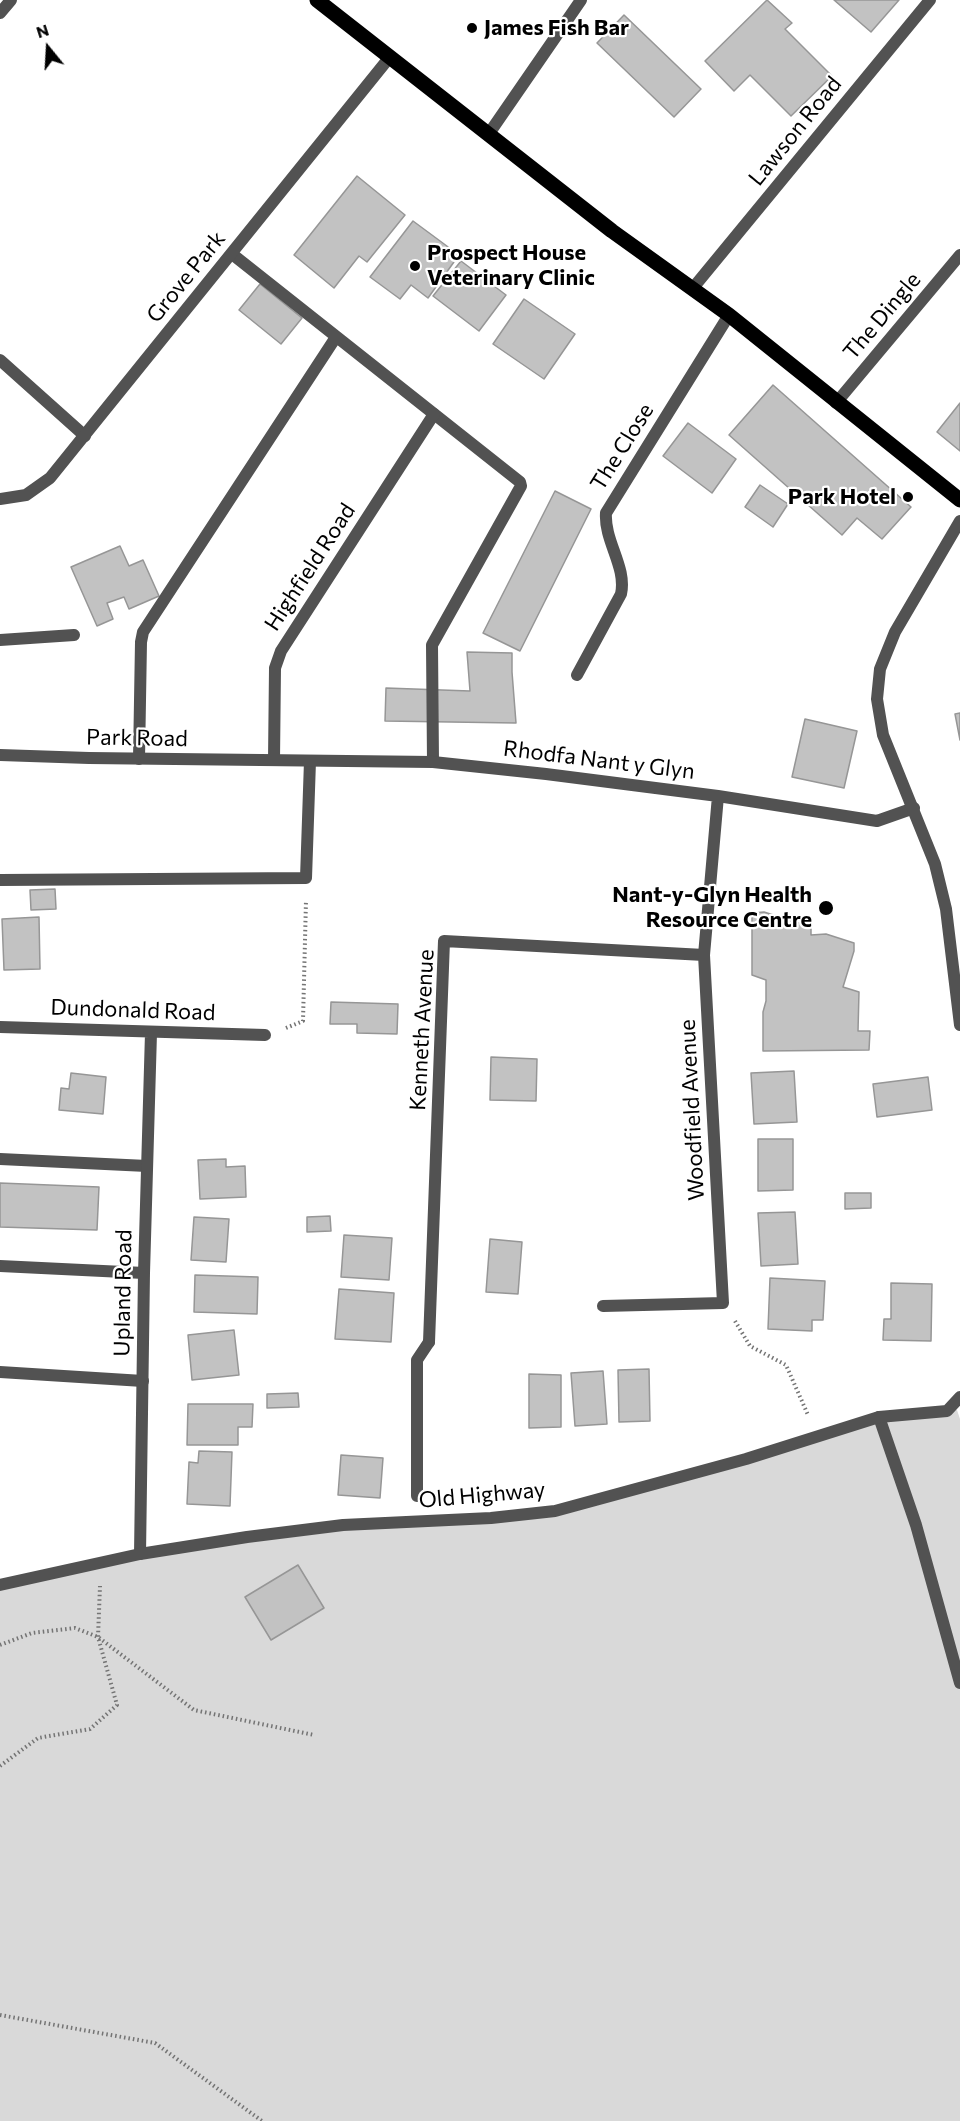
<!DOCTYPE html>
<html>
<head>
<meta charset="utf-8">
<style>
	body { margin:0 }
	#map { position:relative; width:960px; height:2121px; overflow:hidden; background:#fff; font-family:Commissioner,sans-serif }
	canvas { display:block }
	.north { position:absolute; left:18px; top:18px; width:60px; height:60px; -webkit-text-stroke:4px #fff; paint-order:stroke; rotate:342deg; font-size:16px; font-weight:700; line-height:24px; text-align:center; color:#000 }
	.north::after { content:''; display:block; margin:auto; width:21px; height:27px; background:#000; clip-path:polygon(50% 0,100% 100%,50% 72%,0 100%) }
</style>
</head>
<body>
<div id="map">
<canvas width="960" height="2121"></canvas>
<div class="north">N</div>
</div>
<script>
const g = document.querySelector('canvas').getContext('2d');
g.lineJoin = 'round';
function fill(path, color) { g.fillStyle = color; g.fill(path, 'evenodd'); }
function stroke(path, color, width, dash) { g.strokeStyle = color; g.lineWidth = width; g.lineCap = dash ? 'butt' : 'round'; g.setLineDash(dash || []); g.stroke(path); }
function drawText(font, color, halo, rows, align = 'center') {
  g.font = font + ' Commissioner,sans-serif'; g.lineWidth = 4.5; g.setLineDash([]); g.textBaseline = 'middle'; g.strokeStyle = halo; g.fillStyle = color; for (const [text, x, y, turn = 0] of rows) {
    g.save(); g.translate(x, y); g.rotate((+turn || 0) * Math.PI / 180); g.textAlign = isNaN(turn) ? turn : align; if (halo) g.strokeText(text, 0, 0); g.fillText(text, 0, 0); g.restore();
  }
}
fill(new Path2D(`
	M957,1410l3,9v702h-960v-536l247,-48 308,-26 324,-94z`), '#d9d9d9');
const building = new Path2D(`
	M767,0l25,23 -7,6 47,47 -41,40 -41,-41 -16,16 -29,-30z
	M834,0h65l-28,32z
	M624,15l77,74 -27,28 -77,-74z
	M357,176l48,39 -38,47 -8,-6 -25,32 -40,-33z
	M413,221l46,34 -31,43 -17,-13 -11,14 -30,-22z
	M461,261l45,34 -27,36 -46,-35z
	M260,284l42,34 -21,26 -42,-34z
	M524,299l51,35 -31,45 -51,-35z
	M773,385l138,122 -29,32 -25,-21 -15,17 -113,-100z
	M960,403v48l-23,-19z
	M688,423l48,36 -24,34 -49,-37z
	M760,485l28,19 -15,23 -28,-20z
	M555,491l36,18 -71,142 -37,-18z
	M120,546l9,20 14,-6 16,36 -30,13 -5,-12 -17,6 6,16 -16,7 -26,-59z
	M467,652l45,1v19l4,51 -131,-2 1,-33 84,3z
	M960,713v27l-5,-26z
	M805,719l52,12 -13,57 -52,-11z
	M55,889l1,20 -25,1 -1,-20z
	M764,912l35,11h12v12l15,-1 28,9v8l-11,36 16,5 -1,39h12l-1,19 -106,1v-39l3,-11v-21l-14,-5v-62z
	M39,917l1,52 -36,1 -2,-51z
	M331,1002l67,2 -1,30 -40,-1v-9h-27z
	M491,1057l46,2 -1,42 -46,-1z
	M794,1071l3,51 -43,2 -3,-51z
	M71,1073l35,4 -3,37 -44,-4 2,-22 8,1z
	M928,1077l4,33 -55,7 -4,-33z
	M758,1139h35v51l-35,1z
	M226,1159v8l19,-1 1,31 -46,2 -2,-39z
	M0,1183l99,4 -2,43 -97,-3z
	M845,1193h26v15l-26,1z
	M795,1212l3,52 -37,2 -3,-53z
	M330,1216l1,15 -24,1v-15z
	M194,1217l35,2 -3,43 -35,-2z
	M344,1235l48,3 -3,42 -48,-3z
	M490,1239l32,3 -4,52 -32,-2z
	M195,1275l63,2 -1,37 -63,-2z
	M770,1278l55,3 -2,39h-11v11l-44,-2z
	M891,1283l41,1 -1,57 -48,-1 1,-21h7z
	M339,1289l55,4 -3,49 -56,-3z
	M234,1330l5,45 -47,5 -4,-45z
	M649,1369l1,52 -31,1 -1,-52z
	M603,1371l4,53 -32,2 -4,-53z
	M529,1374l32,1v52l-32,1z
	M298,1393l1,14 -32,1v-14z
	M188,1404h65l-1,23h-14v18h-51z
	M199,1451l33,1 -2,54 -43,-2 2,-42 9,1z
	M341,1455l42,3 -3,40 -42,-3z
	M298,1565l26,43 -53,32 -26,-43z`);
fill(building, '#c2c2c2');
stroke(building, '#969696', 1.5);
stroke(new Path2D(`
	M286,1028l17,-7 3,-121
	M735,1321l15,25 36,19 22,50
	M0,1645l32,-12 43,-5 23,9 96,73 120,25
	M0,1766l38,-28 52,-9 27,-24 -19,-68 2,-51
	M0,2015l155,28 107,78`), '#747474', 4, [1.5, 3]);
stroke(new Path2D(`
	M232,254l288,228 1,4 -89,159 1,117
	M0,360l85,76
	M0,640l74,-5
	M139,759l2,-117 2,-10 193,-295
	M0,880l306,-2 4,-117
	M0,1159l147,7
	M0,1372l143,9
	M417,1496v-136l12,-18`), '#525252', 12);
stroke(new Path2D(`
	M0,13l11,-13
	M488,135l93,-135
	M693,288l237,-288
	M836,403l124,-148
	M0,499l26,-4 24,-17 339,-420
	M577,675l44,-81c6,-27 -17,-53 -15,-81l123,-198
	M0,755l89,3 344,4 113,12 172,22 159,25 37,-13
	M274,760l1,-92 6,-17 153,-237
	M0,1027l265,8
	M0,1266l144,7
	M603,1306l120,-3 -19,-348 14,-159
	M429,1342l15,-401 260,14
	M879,1417l37,108 44,158
	M140,1554l4,-281 7,-240`), '#525252', 12);
stroke(new Path2D(`
	M960,521l-65,111 -15,37 -3,30 6,36 52,129 11,45 14,116
	M0,1585l140,-31 107,-17 96,-12 148,-7 64,-7 191,-52 133,-42 68,-6 13,-14`), '#525252', 12);
stroke(new Path2D(`
	M317,0l295,231 117,84 231,185`), '#000', 15);
for (const [x, y, r, color] of [
	[472,28,6,"#000"],
	[415,266,6,"#000"],
	[908,497,6,"#000"],
	[826,908,8,"#000"]
]) { const dot = new Path2D(); dot.arc(x, y, r, 0, 2 * Math.PI); g.fillStyle = color; g.fill(dot); stroke(dot, '#fff', 2); }
drawText('bold 22px', '#000', '#fff', [
	["James Fish Bar",484,28],
	["Prospect House",427,253],
	["Veterinary Clinic",427,278],
	["Park Hotel",896,497,"right"],
	["Nant-y-Glyn Health",812,895,"right"],
	["Resource Centre",812,920,"right"]
], 'left');
drawText('22px', '#000', '#fff', [
	["Lawson Road",795,131,-51],
	["Grove Park",186,277,-51],
	["The Dingle",882,316,-50],
	["The Close",622,447,-58],
	["Highfield Road",310,567,-57],
	["Park Road",137,738,1],
	["Rhodfa Nant y Glyn",599,760,7],
	["Dundonald Road",133,1010,2],
	["Kenneth Avenue",422,1030,-87],
	["Woodfield Avenue",692,1110,-93],
	["Upland Road",123,1293,-89],
	["Old Highway",482,1495,-5]
]);
</script>
</body>
</html>
